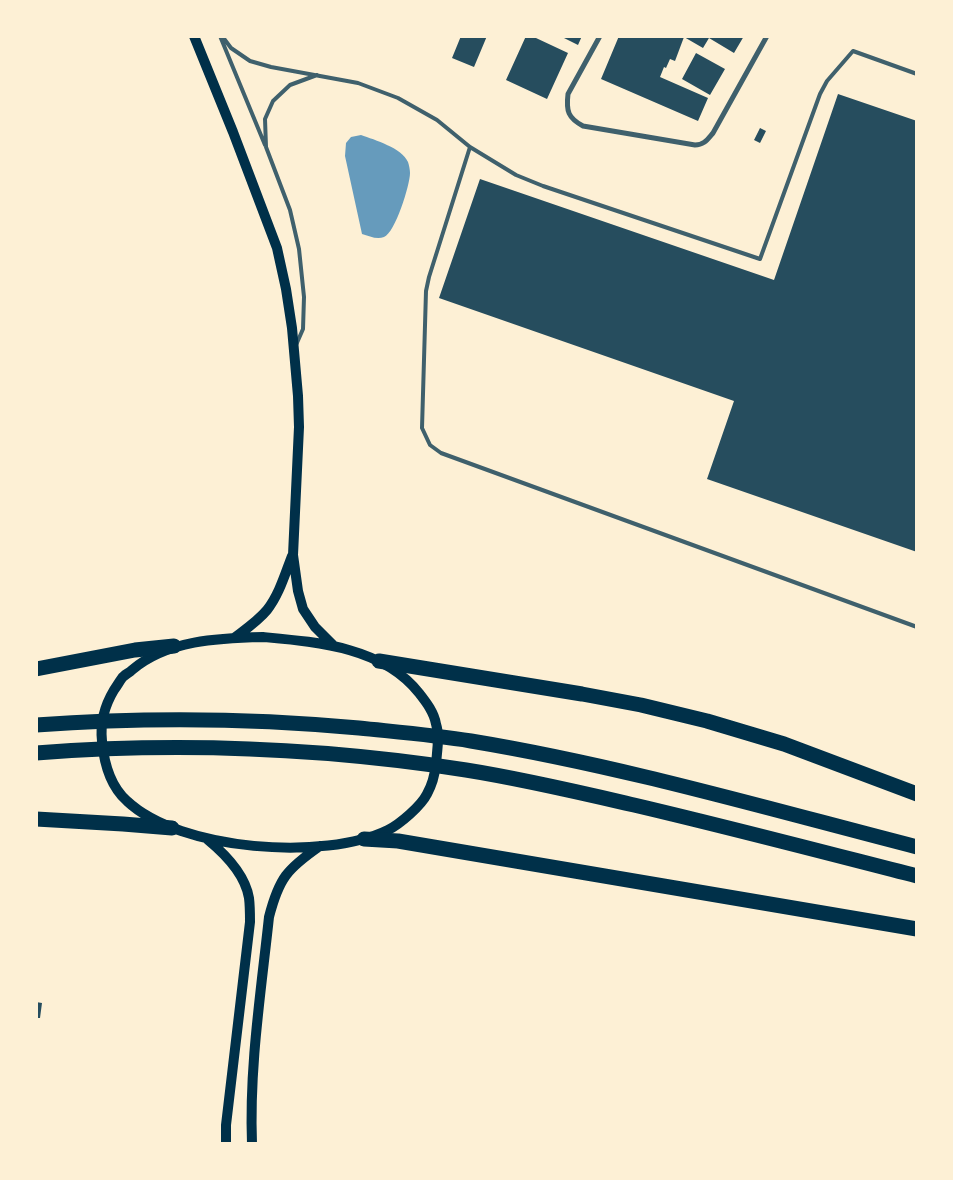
<!DOCTYPE html>
<html>
<head>
<meta charset="utf-8">
<style>
	body { margin:0 }
	#map { position:relative; width:953px; height:1180px; overflow:hidden; background:#fdf0d5; font-family:Bitter,serif }
	canvas { display:block }
	.frame { position:absolute; inset:0; border:38px solid #fdf0d5; pointer-events:none }
</style>
</head>
<body>
<div id="map">
<canvas width="953" height="1180"></canvas>
<div class="frame"></div>
</div>
<script>
const g = document.querySelector('canvas').getContext('2d');
g.lineJoin = 'round';
function fill(path, color) { g.fillStyle = color; g.fill(path, 'evenodd'); }
function stroke(path, color, width, dash) { g.strokeStyle = color; g.lineWidth = width; g.lineCap = dash ? 'butt' : 'round'; g.setLineDash(dash || []); g.stroke(path); }
fill(new Path2D(`
	M361,135c14,5 41,13 47,27 1,3 2,8 2,11 0,12 -15,60 -26,64 -7,3 -15,-1 -22,-3l-17,-78 1,-13 5,-6z`), '#669bbc');
fill(new Path2D(`
	M461,36h26l-13,31 -22,-9z
	M526,36h11l-1,2 32,15 -21,46 -41,-19z
	M560,36h22l-4,9z
	M619,36h125l-10,17 -25,-15 -6,10 -19,-11 -9,24 -5,-2 -4,9 -2,-1 -4,10 48,21 -10,23 -97,-42z
	M696,53l29,16 -15,26 -28,-16z
	M838,94l79,27v431l-210,-73 27,-78 -295,-103 41,-119 294,101z
	M760,128l6,3 -6,12 -6,-3z
	M36,1002l6,1 -2,15h-4z`), '#264d5e');
stroke(new Path2D(`
	M220,36l45,109
	M222,36l9,12 19,13 21,6 87,16 40,15 39,22 33,27
	M917,74l-64,-23 -26,30 -7,13 -60,165 -217,-73 -27,-11 -46,-28 -41,130 -3,14 -4,137 8,17 11,8 476,174
	M296,345l7,-16 1,-32 -5,-48 -9,-39 -24,-63 -1,-28 8,-18 17,-16 27,-10`), '#3f606c', 4);
stroke(new Path2D(`
	M600,36l-32,58c-2,17 0,24 15,32l112,19c9,0 12,-5 18,-12l54,-97`), '#3f606c', 5);
stroke(new Path2D(`
	M194,36l39,96 44,116 9,41 6,39 6,68 1,31 -6,128 5,36 5,18 12,18 19,19
	M263,637c54,5 120,10 156,56 7,9 15,19 17,31 4,12 1,27 0,40 -1,9 -4,21 -9,30 -6,12 -27,30 -39,36 -63,31 -208,21 -261,-29 -17,-15 -23,-38 -25,-60 -2,-18 3,-36 12,-51 3,-4 5,-8 8,-12 2,-3 7,-5 10,-8 35,-30 87,-32 131,-33z
	M234,638c12,-9 24,-17 33,-28 12,-15 18,-36 25,-54
	M208,840c17,14 37,34 41,58 1,8 1,16 1,24l-24,203v19
	M252,1144c-3,-76 9,-152 17,-227 10,-39 18,-48 51,-71`), '#003049', 10);
stroke(new Path2D(`
	M379,661l203,33 59,11 66,16 77,23 133,50
	M36,669l99,-19 39,-4
	M36,725c108,-8 216,-7 323,3 38,4 75,7 112,13 151,25 298,68 446,106
	M36,753c144,-11 288,-5 430,17 57,9 112,22 168,35 94,22 189,47 283,71
	M36,819l87,5 49,4
	M364,839l34,2 519,88`), '#003049', 15);
</script>
</body>
</html>
